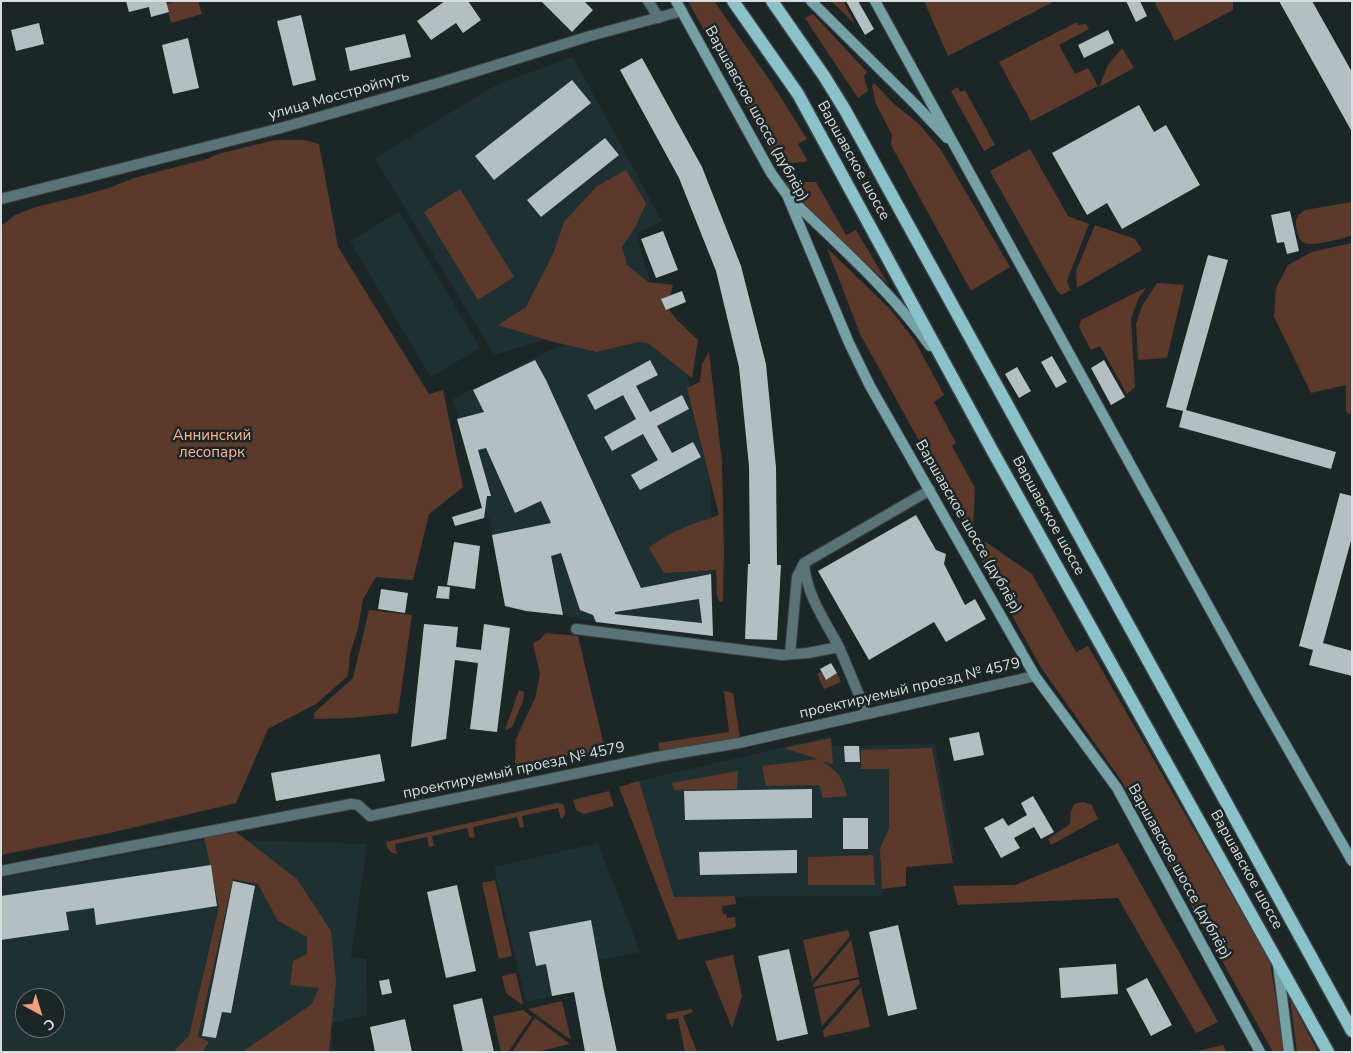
<!DOCTYPE html>
<html>
<head>
<meta charset="utf-8">
<style>
	body { margin:0 }
	#map { position:relative; width:1353px; height:1053px; overflow:hidden; background:#1d2627; font-family:"Nunito Sans",sans-serif }
	canvas { display:block }
	.frame { position:absolute; inset:0; border:2px solid #d8dedf; pointer-events:none }
	.north { position:absolute; left:15px; top:988px; width:50px; height:50px; box-sizing:border-box; background:#1d2627; border:1px solid #687071; border-radius:50%; rotate:141deg; font-size:14px; font-weight:700; line-height:20px; text-align:center; color:#d8dedf }
	.north::after { content:''; display:block; margin:auto; width:18px; height:22px; background:#f1a17d; clip-path:polygon(50% 0,100% 100%,50% 72%,0 100%) }
</style>
</head>
<body>
<div id="map">
<canvas width="1353" height="1053"></canvas>
<div class="frame"></div>
<div class="north">С</div>
</div>
<script>
const g = document.querySelector('canvas').getContext('2d');
g.lineJoin = 'round';
function fill(path, color) { g.fillStyle = color; g.fill(path, 'evenodd'); }
function stroke(path, color, width, dash) { g.strokeStyle = color; g.lineWidth = width; g.lineCap = dash ? 'butt' : 'round'; g.setLineDash(dash || []); g.stroke(path); }
function drawText(font, color, halo, rows, align = 'center') {
  g.font = font + ' "Nunito Sans",sans-serif'; g.lineWidth = 5; g.setLineDash([]); g.textBaseline = 'middle'; g.strokeStyle = halo; g.fillStyle = color; for (const [text, x, y, turn = 0] of rows) {
    g.save(); g.translate(x, y); g.rotate((+turn || 0) * Math.PI / 180); g.textAlign = isNaN(turn) ? turn : align; if (halo) g.strokeText(text, 0, 0); g.fillText(text, 0, 0); g.restore();
  }
}
fill(new Path2D(`
	M573,57l89,164 -26,13 21,71 -163,50 -119,-197 123,-74z
	M399,212l81,136 -49,29 -81,-136z
	M661,313l25,60 24,77 3,186 -117,-14 -33,-7 -34,-4 -24,-5 -16,-89 -34,9 -3,-9 30,-9 -29,-109 97,-49z
	M831,736l1,10 103,-2 20,111 -75,4 3,37 -209,1 -35,-116z
	M208,839l159,5 -16,113 15,2 1,56 -36,8 2,29h-332v-174zM25,998h30v30h-30z
	M598,843l42,109 -41,8 4,26 -77,16 -32,-135z`), '#1f3032');
fill(new Path2D(`
	M177,1h21l4,13 -31,9 -4,-19z
	M688,1h26l59,84 34,54 -9,5 9,16 -2,2 -27,2z
	M831,1h12l12,23z
	M924,1h131l-107,55z
	M1154,1h79v9l-58,31z
	M813,14l54,58 -3,4 4,15 -10,7 -53,-80z
	M1077,22l1,3 8,-1 3,5 -30,16 16,29 13,-6 10,18 -67,35 -32,-59z
	M1122,48l12,20 -35,19 9,-22z
	M874,83l19,20 26,21 22,26 69,117 -39,24 -80,-146 1,-10 -16,-31 -4,-18z
	M958,87l2,5 5,-2 30,55 -11,6 -33,-60z
	M275,140h29l15,4 19,103 91,147 14,-4 20,97 -34,27 -16,66 -37,-3 -13,22 -5,30 -8,24 -2,23 -32,28 -48,25 -32,74 -126,30 -109,22v-629l14,-11 21,-8 37,-9 36,-10 25,-10 73,-19 11,-5z
	M1030,149l38,67 21,8 -22,57 3,9 -8,5 -5,-4 -67,-120z
	M626,170l20,33 -9,21 -15,23 5,18 21,17 25,3 -6,22 10,13 21,20 -6,38 -44,-35 -10,-1 -41,10 -47,-11 -52,-16 28,-18 27,-53 11,-32 33,-36z
	M785,182h31l30,53 10,-5 32,54 -97,-92z
	M460,189l54,88 -36,23 -54,-88z
	M1352,202v34c-10,2 -39,11 -47,7 -7,-3 -7,-10 -9,-17 -1,-8 2,-11 9,-16z
	M1095,225l40,14 7,11 -65,38 -1,-17z
	M1352,243v172l-6,-3v-27l-35,8 -37,-76 2,-29 12,-23 24,-13z
	M827,248l63,61 25,32 29,54 -10,7 22,41 -4,3 23,42 -2,38 -5,3 -108,-195z
	M1157,283l27,2 -17,73 -29,2 -2,-36 6,-18z
	M1147,287l-8,10 -8,22 4,68 -8,7 -27,-48 -9,4 -12,-23 2,-7z
	M709,352l13,110 2,90 -1,50 -4,-1 -2,-6 -1,-25 -52,3 -15,-25c24,-19 42,-23 70,-33l-32,-127 13,-6 2,-18z
	M986,542l46,32 44,78 12,-6 182,315 14,91h-11l-152,-272 -79,-111 -67,-120z
	M369,610l43,5 -14,98 -47,5 -37,1v-6l39,-35z
	M546,633l32,3 27,114 -90,14 1,-25 19,-41 5,-24 -7,-31 6,-3z
	M821,672l5,8 11,-7 4,9 -17,7 -7,-15z
	M519,690l5,2 -1,9 -11,26 -7,3z
	M724,691l9,2 7,46 -80,14 -2,-10 71,-11z
	M831,738l2,26 -11,-3c17,12 20,15 25,35l-24,2 -4,-13 -53,1 -4,-20 56,-7 -34,-11z
	M932,748l21,115 -47,4v19l-24,3 -2,-41 9,-19v-60h-28v-19z
	M738,771l-1,18 -63,1 -2,-7z
	M639,781l35,116 61,-1 1,8 -14,2 1,8h3l1,4 8,-1 1,9 -2,2 -56,12 -59,-153z
	M609,791l5,15 -30,8 -8,-4 -3,-10z
	M1083,802l9,3 6,14 -47,26 -3,-6 22,-15 1,-13 3,-7z
	M557,803l6,1c2,6 4,11 -2,15l-3,-11 -36,8 2,11 -4,1 -3,-11 -44,10 2,10 -5,1 -3,-10 -35,8 2,10 -5,1 -2,-10 -32,7 2,10c-7,-1 -10,-5 -11,-12z
	M236,832l61,47 34,52 5,50 -7,70 -87,1 70,-48 7,-16 -29,-3 3,-24 14,-7v-17l-29,-16 -20,-37 -25,-5 -35,157 11,6 -7,10h-29l16,-16 30,-129 -15,-70z
	M1118,843l100,179 -22,11 -78,-135 -160,7 -5,-19 62,-1z
	M873,855l2,30h-67v-28z
	M495,880l17,76 -13,3 -17,-76z
	M848,930l2,6 -38,45 -9,-41z
	M851,940l8,37 -46,10v-2z
	M733,955l9,41 -10,32 -27,-67z
	M516,973l7,31h-2l-15,-11 -4,-17z
	M859,979l1,4 -38,43 -8,-37z
	M861,987l9,40 -46,10 -1,-6z
	M1290,999l28,53h-21z
	M562,1001l9,39 -43,-31z
	M691,1009l2,3 -10,4 14,36h-12l-7,-34 -11,2 -1,-6z
	M523,1010l9,7 -24,35h-7l-8,-36z
	M535,1018l35,26 -34,8h-24z
	M1223,1045l4,7h-33z`), '#5c3a2b');
fill(new Path2D(`
	M126,1h40l3,11 -18,5 -2,-10 -20,5z
	M445,1h23l13,19 -18,13 -7,-10 -25,17 -14,-19z
	M541,1h43l9,9 -21,22z
	M846,1h12l16,28 -9,6z
	M1126,1h14l7,15 -11,6z
	M1279,1h33l40,71v60z
	M301,15l15,65 -23,6 -16,-65z
	M39,23l5,21 -28,7 -5,-21z
	M1108,30l6,13 -30,15 -6,-13z
	M405,34l6,23 -61,14 -5,-23z
	M188,38l11,50 -26,6 -11,-49z
	M642,58l60,109 39,99 25,98 10,103 1,98h4l-4,75 -32,-1 3,-75h2l-1,-98 -10,-99 -23,-96 -37,-93 -59,-108z
	M572,80l19,23 -97,77 -19,-24z
	M1139,105l15,27 12,-7 34,60 -78,44 -15,-26 -20,12 -35,-62z
	M605,138l14,17 -78,62 -14,-17z
	M1290,211l9,40 -12,3 -3,-12 -7,1 -6,-28z
	M663,231l15,39 -22,8 -15,-39z
	M1208,255l20,5 -42,150 150,42 -5,17 -152,-42 4,-16 -17,-4z
	M682,291l4,11 -20,8 -5,-11z
	M1052,356l15,26 -11,6 -15,-26z
	M535,360l11,20 95,208 70,-14 2,62 -117,-14 -3,-7 -13,-5 -19,-57 -10,3 12,59 -37,-4 -21,-5 -13,-71 59,-12 -10,-22 -26,12 -29,-65 -8,2 13,46h-4l-3,22 -29,8 -3,-9 30,-9 -25,-89 27,-7 -11,-22zM699,599l3,24 -87,-9v-2z
	M650,360l8,15 -22,11 14,26 32,-17 7,14 -32,17 15,27 21,-11 8,15 -61,33 -9,-15 27,-15 -15,-26 -31,17 -8,-14 32,-18 -13,-24 -28,15 -8,-15z
	M1104,360l21,37 -14,8 -20,-37z
	M1017,367l14,24 -12,7 -14,-24z
	M1340,493l12,3v41l-29,106 29,8v25l-43,-11 4,-15 -14,-4z
	M916,515l20,35 10,4 -2,10 21,41 10,-6 11,20 -40,23 -12,-20 -65,38 -51,-89z
	M454,542l26,4 -5,43 -28,-4z
	M438,586l12,1 -1,12 -13,-1z
	M381,589l27,4 -3,20 -27,-4z
	M424,624l34,3 -2,20 25,3 3,-26 26,4 -13,104 -27,-3 8,-66 -23,-3 -9,79 -35,8z
	M831,663l6,10 -11,7 -6,-11z
	M979,732l5,23 -30,6 -5,-23z
	M844,746h15l1,16h-15z
	M380,754l5,27 -109,20 -5,-28z
	M812,789v29l-127,2 -1,-29z
	M1033,796l21,36 -13,7 -7,-12 -20,11 6,10 -19,10 -17,-30 19,-10 5,8 19,-11 -6,-12z
	M843,818h25v31h-25z
	M797,850v23l-97,2 -1,-23z
	M211,865l6,41 -121,19 -2,-17 -28,4 3,18 -68,10v-44z
	M233,881l22,5 -24,127 -9,-1 -6,26 -14,-2z
	M457,885l19,86 -30,7 -19,-86z
	M591,920l12,66 14,66h-32l-11,-60 -22,4 -6,-32 -10,2 -7,-34z
	M898,925l19,84 -29,7 -19,-84z
	M789,949l19,85 -31,7 -19,-85z
	M1116,964l2,30 -57,4 -2,-30z
	M1147,978l25,47 -21,11 -25,-47z
	M389,979l3,14 -10,2 -3,-14z
	M482,998l12,54h-31l-10,-47z
	M405,1019l7,33h-37l-5,-25z`), '#b4bfc1');
const street = new Path2D(`
	M648,1l11,17
	M1,199l276,-70 158,-45 155,-48 92,-25
	M804,564c3,32 20,55 35,83
	M576,629l206,26 26,-2 31,-6 28,67
	M790,654l7,-77 7,-14 126,-73
	M1,871l350,-67 7,1 12,11 286,-59 83,-14 296,-67`);
const secondary = new Path2D(`
	M676,1l95,172 16,22 62,148 21,43 165,290 82,112 143,264
	M811,1l104,103 32,34
	M875,1l384,697 93,163
	M791,199c48,47 100,92 139,147
	M1278,965l11,87`);
const primary = new Path2D(`
	M733,1l65,93 194,356 336,602
	M772,1l52,75 21,34 507,921`);
stroke(street, '#3b4344', 12);
stroke(secondary, '#3b4344', 12);
stroke(primary, '#3b4344', 15);
stroke(street, '#597376', 10);
stroke(secondary, '#75a0a6', 10);
stroke(primary, '#8bc2ca', 12);
drawText('15px', '#d8dedf', '#1d2627', [
	["улица Мосстройпуть",339,96,-16],
	["Варшавское шоссе (дублёр)",756,114,61],
	["Варшавское шоссе",853,161,61],
	["Варшавское шоссе",1048,516,61],
	["Варшавское шоссе (дублёр)",968,527,60],
	["проектируемый проезд № 4579",910,689,-13],
	["проектируемый проезд № 4579",514,771,-12],
	["Варшавское шоссе",1246,870,61],
	["Варшавское шоссе (дублёр)",1179,872,61]
]);
drawText('15px', '#ffb493', '#1d2627', [
	["Аннинский",212,436],
	["лесопарк",212,453]
]);
</script>
</body>
</html>
